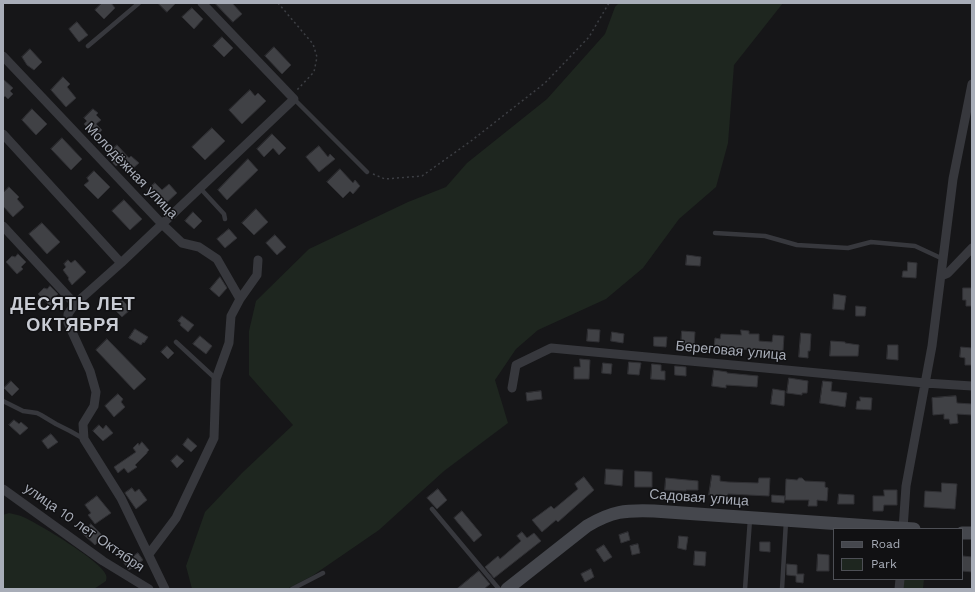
<!DOCTYPE html>
<html>
<head>
<meta charset="utf-8">
<style>
	body { margin:0 }
	#map { position:relative; width:975px; height:592px; overflow:hidden; background:#161618; font-family:"Work Sans",sans-serif }
	canvas { display:block }
	.frame { position:absolute; inset:0; border:4px solid #a8adb8; pointer-events:none }
	.legend { position:absolute; left:833px; top:528px; width:130px; height:52px; box-sizing:border-box; background:#111113; border:1px solid #4d4f55; margin:0; padding:5px 7px; list-style:none; font-size:12px; color:#a8adb8 }
	.legend li { display:flex; align-items:center; gap:8px; height:20px }
	.legend b { width:20px; border:1px solid #4d4f55 }
</style>
</head>
<body>
<div id="map">
<canvas width="975" height="592"></canvas>
<div class="frame"></div>
<ul class="legend">
<li><b style="height:5px;background:#45474d"></b>Road</li>
<li><b style="height:11px;background:#1e261f"></b>Park</li>
</ul>
</div>
<script>
const g = document.querySelector('canvas').getContext('2d');
g.lineJoin = 'round';
function fill(path, color) { g.fillStyle = color; g.fill(path, 'evenodd'); }
function stroke(path, color, width, dash) { g.strokeStyle = color; g.lineWidth = width; g.lineCap = dash ? 'butt' : 'round'; g.setLineDash(dash || []); g.stroke(path); }
function drawText(font, color, halo, rows, align = 'center') {
  g.font = font + ' "Work Sans",sans-serif'; g.lineWidth = 3; g.setLineDash([]); g.textBaseline = 'middle'; g.strokeStyle = halo; g.fillStyle = color; for (const [text, x, y, turn = 0] of rows) {
    g.save(); g.translate(x, y); g.rotate((+turn || 0) * Math.PI / 180); g.textAlign = isNaN(turn) ? turn : align; if (halo) g.strokeText(text, 0, 0); g.fillText(text, 0, 0); g.restore();
  }
}
fill(new Path2D(`
	M619,3h164l-49,62 -6,78 -12,44 -37,32 -36,49 -37,31 -68,31 -22,19 -21,31 13,43 -64,48 -65,59 -67,46 -25,13h-95l-6,-23 19,-54 37,-39 51,-48 -44,-50v-44l7,-30 53,-52 99,-47 38,-15 21,-24 80,-64 58,-65 10,-27z
	M9,513c4,1 9,2 12,3 15,6 82,46 85,59 1,2 0,5 0,6l-12,8h-91v-74z
	M903,579h21l-1,10h-21z`), '#1e261f');
const building = new Path2D(`
	M102,3h9l4,5 -11,11 -9,-9z
	M158,3h18l-9,9z
	M215,3h17l10,11 -9,8z
	M192,8l11,11 -9,10 -12,-12z
	M77,22l11,13 -9,7 -10,-13z
	M222,37l11,11 -9,9 -11,-11z
	M274,47l17,18 -9,9 -17,-18z
	M30,49l12,13 -8,8 -7,-5 -5,-8z
	M63,77l7,7 -3,3 9,11 -10,9 -15,-17z
	M3,79l10,9 -3,3 3,3 -5,5 -3,-3 -2,2z
	M250,90l5,6 3,-3 8,8 -24,23 -13,-14z
	M32,109l15,15 -11,11 -14,-15z
	M93,109l5,4 -2,2 5,5 -5,4 6,6 -7,7 -9,-8 2,-1 -4,-4 3,-3 -3,-3z
	M212,128l13,13 -20,19 -13,-13z
	M272,134l14,14 -7,7 -6,-7 -9,9 -7,-8z
	M62,138l20,21 -11,11 -20,-21z
	M117,145l12,13 2,-2 8,7 -8,7 -5,-6 -2,2 -3,-4 -5,4 -6,-6 4,-3 -4,-5z
	M319,146l9,11 2,-3 5,5 -16,13 -13,-15z
	M248,159l10,11 -31,30 -9,-10z
	M340,169l13,14 2,-3 5,6 -7,8 -3,-3 -7,7 -16,-16z
	M94,171l16,16 -12,12 -14,-14 5,-4 -2,-3z
	M155,183l7,7 7,-6 8,9 -14,13 -16,-16z
	M9,187l10,10 -2,2 7,8 -11,10 -10,-11v-13z
	M124,200l18,19 -12,11 -18,-19z
	M256,209l12,13 -14,13 -12,-12z
	M193,212l9,9 -8,8 -9,-8z
	M42,223l18,19 -13,12 -18,-20z
	M229,229l8,9 -12,10 -8,-9z
	M275,235l11,12 -9,8 -11,-12z
	M18,254l8,8 -5,5 2,2 -6,5 -11,-12 6,-6 3,1z
	M687,255l14,2 -1,9 -14,-1z
	M68,260l3,3 4,-3 11,12 -14,13 -4,-6 1,-1 -6,-8 3,-3 -2,-3z
	M908,262l9,1 -1,15 -14,-1 1,-6h4z
	M220,277l7,11 -8,9 -9,-8z
	M50,286l8,8 -5,5 2,2 -5,5 -12,-12 6,-6 3,1z
	M963,288h9v18h-6v-6h-3z
	M834,294l12,2 -2,14 -11,-1z
	M122,300l9,9 -9,8 -8,-8z
	M856,306l10,1 -1,9h-9z
	M182,316l12,9 -6,7 -8,-7 1,-2 -3,-2z
	M135,329l13,8 -4,6 -1,-1 -2,3 -12,-7z
	M588,329l12,1 -1,12 -12,-1z
	M741,330l8,1v3h10v7l13,1 1,-7 11,1 -1,15 -69,-3 1,-10 5,1 1,-5 20,1z
	M682,331l13,1 -1,14 -13,-1z
	M612,332l12,2 -1,9 -12,-2z
	M801,333l10,1 -1,17h-2v7l-9,-1z
	M200,336l12,10 -6,8 -13,-10z
	M654,337h13l-1,10 -12,-1z
	M107,339l39,40 -12,11 -38,-40z
	M831,341l14,1v1l14,2 -1,11h-28z
	M888,345h10v15l-11,-1z
	M167,346l7,7 -6,6 -7,-7z
	M961,347l11,1v17h-7v-7l-5,-1z
	M580,359l10,1 -1,19h-15v-12h6z
	M629,362l12,1 -2,12 -11,-1z
	M603,363l9,1 -1,10 -9,-1z
	M652,364l9,1v6h4v9l-14,-1z
	M675,366l11,1v9l-11,-1z
	M714,370l13,2v1l31,3 -1,11 -31,-2v3l-14,-2z
	M789,378l19,3 -1,12h-5v2l-15,-2z
	M11,381l8,8 -7,7 -8,-8z
	M823,381l9,1 -1,9 16,2 -2,14 -25,-4z
	M773,389l12,2 -1,15 -13,-2z
	M541,391l1,8 -15,2 -1,-8z
	M118,394l5,5 -2,3 4,5 -11,10 -9,-11z
	M956,396l1,7 15,1v11l-15,-1 1,9 -8,1 -1,-5h-5v-5l-11,1 -1,-17z
	M860,397l12,1 -1,12 -15,-1 1,-8h3z
	M14,420l5,4 2,-2 7,6 -8,7 -11,-10z
	M99,425l4,4 3,-4 7,8 -10,8 -10,-10z
	M51,434l7,8 -10,7 -6,-8z
	M188,438l9,8 -6,6 -8,-7z
	M142,442l7,8 -2,2v1l-12,12 2,2 -9,6 -4,-5 -6,5 -4,-6 22,-15 -3,-4 5,-5 1,2z
	M177,455l7,6 -7,7 -6,-7z
	M606,469l17,1 -1,16 -17,-2z
	M635,471l17,1v15h-17z
	M712,475l8,1v5l8,1 30,1 1,-5h11l-1,18 -41,-2 -1,3 -18,-2z
	M584,477l10,13 -36,32 -2,-2 -14,12 -10,-12 19,-14 3,3 24,-20 -3,-5z
	M666,478l32,3v9h-12v1l-21,-1z
	M799,478h3l3,3 20,1v5l3,1 -1,13 -10,-1v6h-9l1,-6h-24l1,-21 11,1z
	M942,483l15,1 -2,25 -31,-2 1,-16 16,1z
	M132,488l3,4 4,-3 8,11 -11,9 -11,-16z
	M438,489l9,11 -10,9 -10,-11z
	M884,490h13v15h-13l-1,6h-10v-15h11z
	M839,494l15,1v9h-16z
	M772,495l13,1 -1,7 -12,-1z
	M97,496l14,17 -16,11 -7,-9 3,-2 -6,-8z
	M462,511l20,24 -8,7 -20,-24z
	M91,524l12,12 -8,9 -13,-12z
	M522,532l5,6 7,-5 7,8 -47,37 -9,-11 13,-11 2,3 21,-18 -4,-5z
	M628,532l2,8 -9,3 -2,-8z
	M679,536l9,1 -2,13 -8,-2z
	M760,542h10v10l-10,-1z
	M638,544l2,9 -8,2 -2,-9z
	M604,545l8,12 -8,5 -8,-12z
	M695,551l11,1 -1,14 -11,-1z
	M138,553l5,7 -14,10 -5,-7z
	M818,554l11,1v16h-12z
	M963,556l9,1v15l-10,-1z
	M787,564l10,1v9h7l-1,9 -7,-1v-6l-9,-1z
	M591,569l3,8 -9,5 -4,-8z
	M479,571l11,13 -6,5h-27z`);
fill(building, '#404145');
stroke(building, '#303034', 1);
stroke(new Path2D(`
	M278,3l35,41 4,13 -3,15 -17,18
	M373,174l12,5 37,-3 49,-35 74,-58 44,-46 20,-34`), '#3d3f44', 1.5, [2, 3]);
stroke(new Path2D(`
	M88,46l51,-43
	M294,99l73,73
	M200,188l24,26 1,5
	M715,233l50,3 32,9 51,3 23,-6 44,4 28,13
	M176,342l40,37
	M3,401l20,10 14,2 4,2 15,9 14,7 14,8
	M432,509l67,80
	M292,589l31,-16
	M745,589l5,-70
	M782,589l4,-68`), '#37383d', 4.5);
stroke(new Path2D(`
	M3,56l159,168 20,19 17,4 18,12 23,40
	M3,134l118,129
	M3,226l72,78
	M941,276l7,-3 24,-25
	M512,388l4,-23 35,-17 374,35 47,3
	M3,489l100,72 46,28
	M903,529l3,-43 26,-140 21,-167 19,-95
	M149,554l27,-36 38,-80 2,-59 13,-36 2,-27 9,-17 17,-24 1,-15
	M165,589l-44,-91 -37,-59 -1,-15 11,-18 2,-14 -6,-21 -22,-48v-9l7,-10 46,-41 173,-164 -92,-96
	M899,589l1,-10`), '#37383d', 9);
stroke(new Path2D(`
	M962,533h10
	M507,589l80,-63c25,-15 38,-16 67,-15l260,18`), '#45474d', 13);
drawText('14px', '#a8adb8', '#111113', [
	["Молодёжная улица",131,171,46],
	["Береговая улица",731,351,5],
	["Садовая улица",699,498,4],
	["улица 10 лет Октября",84,528,35]
]);
g.letterSpacing = '1px';
drawText('bold 18px', '#c9ccd4', '#111113', [
	["ДЕСЯТЬ ЛЕТ",73,305],
	["ОКТЯБРЯ",73,326]
]);
g.letterSpacing = '0px';
</script>
</body>
</html>
